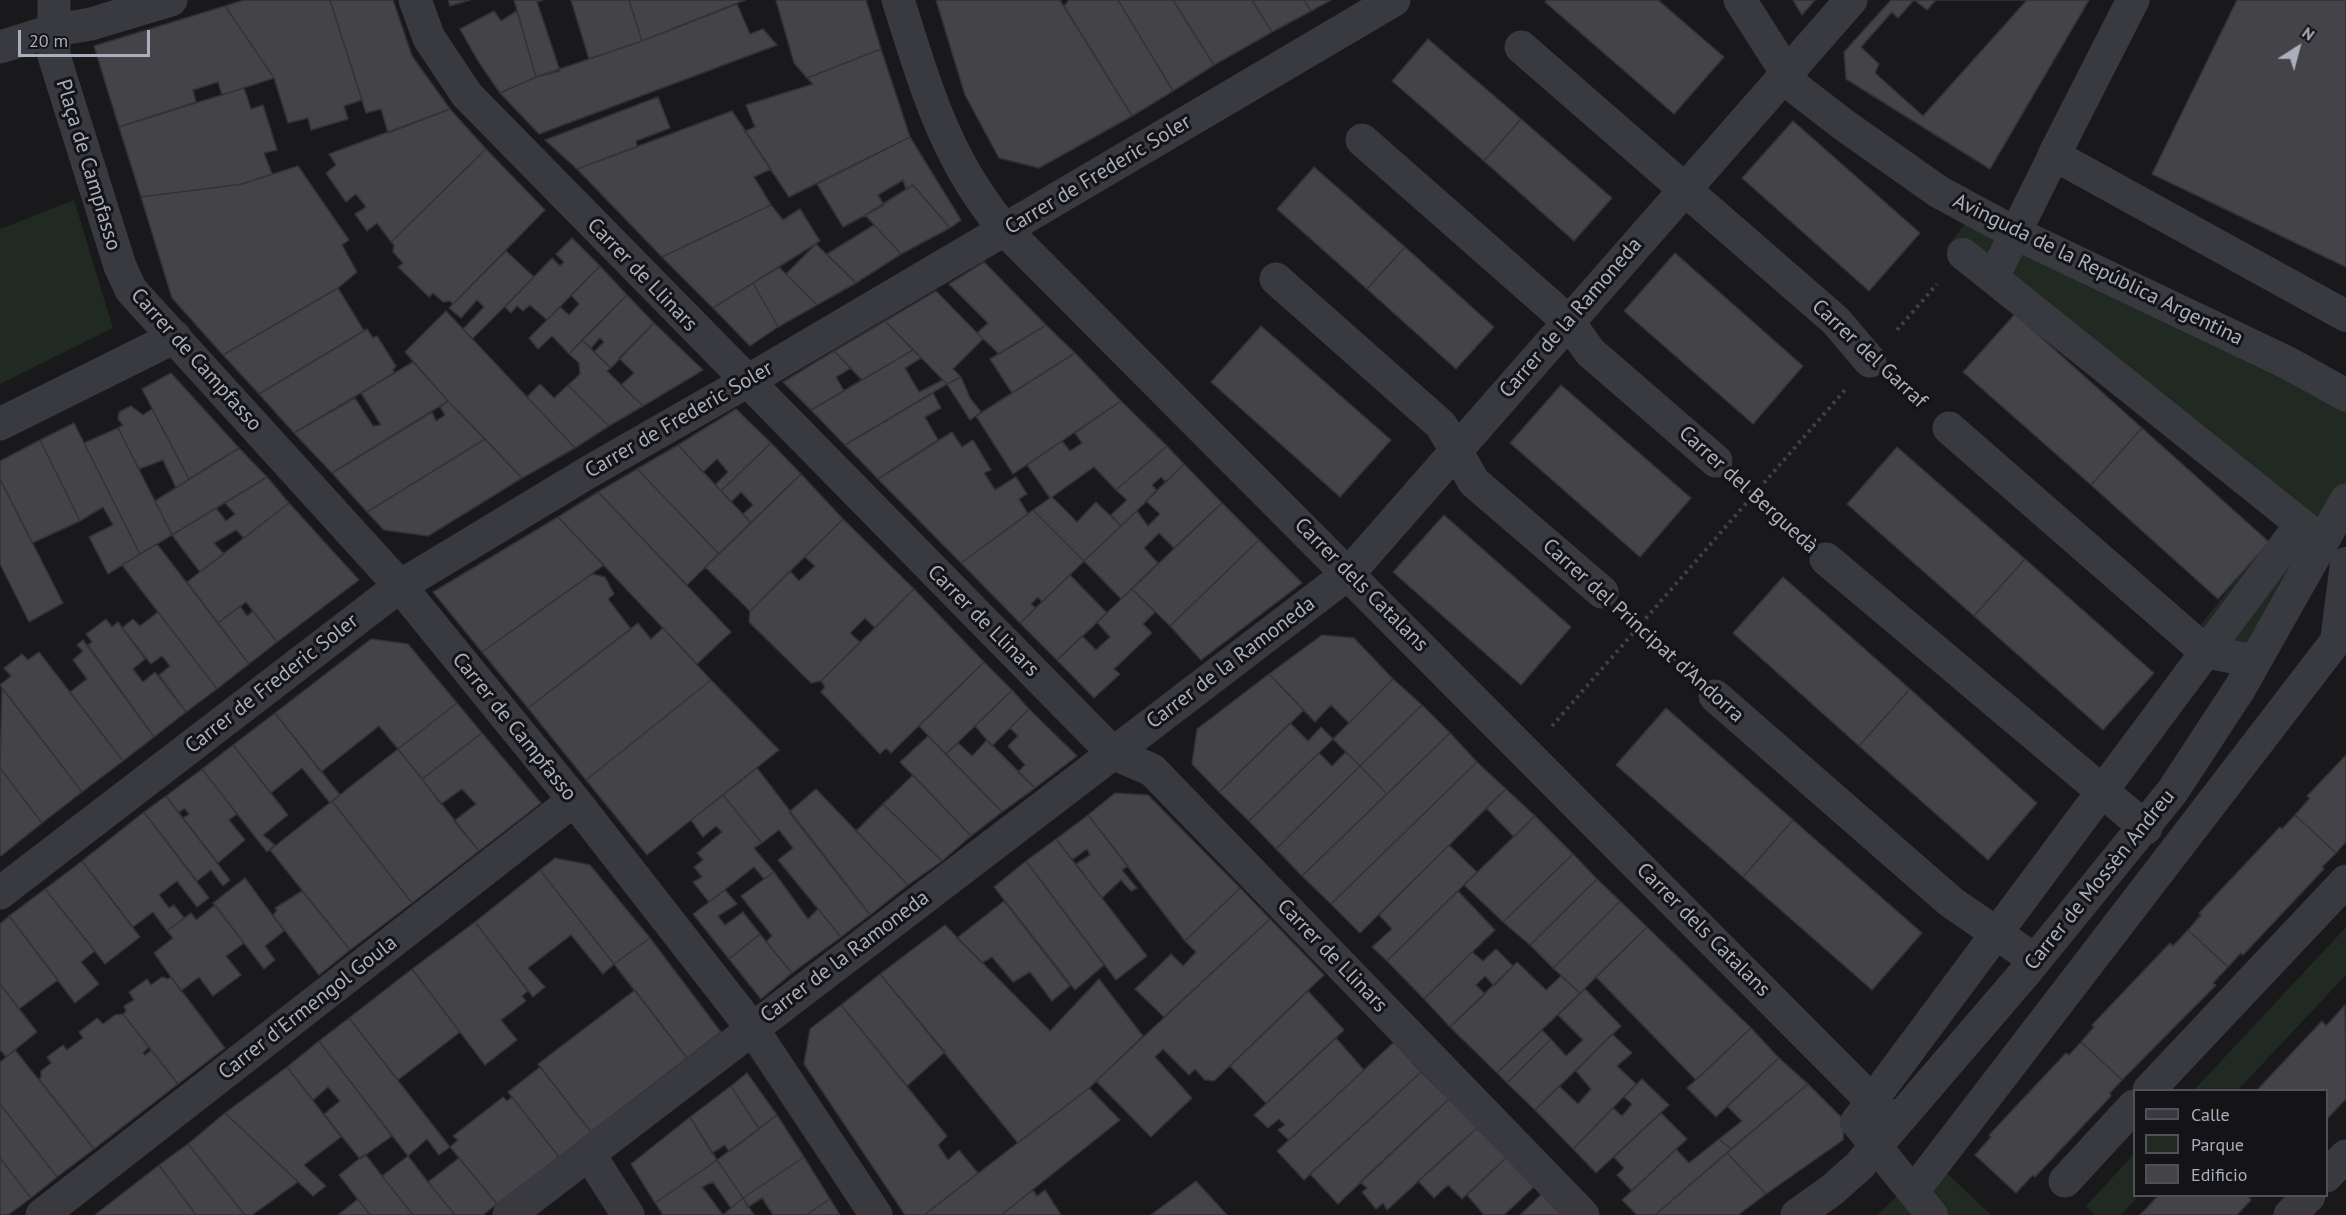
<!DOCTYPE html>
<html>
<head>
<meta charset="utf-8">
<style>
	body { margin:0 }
	#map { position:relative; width:2346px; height:1215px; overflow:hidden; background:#19181b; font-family:"PT Sans",sans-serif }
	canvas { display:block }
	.legend { position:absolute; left:2133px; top:1089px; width:195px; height:108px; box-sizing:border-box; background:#141316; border:2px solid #505158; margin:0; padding:8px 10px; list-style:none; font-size:18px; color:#aaafbb }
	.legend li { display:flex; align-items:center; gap:12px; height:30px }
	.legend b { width:30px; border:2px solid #505158 }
	.north { position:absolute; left:2268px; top:18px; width:60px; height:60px; -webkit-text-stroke:4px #141316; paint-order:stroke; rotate:36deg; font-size:16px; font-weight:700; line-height:24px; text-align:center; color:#aaafbb }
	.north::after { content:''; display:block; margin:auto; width:21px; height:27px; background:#aaafbb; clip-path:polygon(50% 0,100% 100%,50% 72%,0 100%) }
	.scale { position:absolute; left:18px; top:30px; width:132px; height:27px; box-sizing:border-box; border:3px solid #aaafbb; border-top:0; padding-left:8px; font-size:18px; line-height:21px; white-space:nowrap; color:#aaafbb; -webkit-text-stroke:4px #141316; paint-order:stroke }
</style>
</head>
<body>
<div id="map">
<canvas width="2346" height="1215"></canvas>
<ul class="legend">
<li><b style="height:8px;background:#393a40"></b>Calle</li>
<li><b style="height:16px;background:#202922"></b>Parque</li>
<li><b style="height:16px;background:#434348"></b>Edificio</li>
</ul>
<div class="north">N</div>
<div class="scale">20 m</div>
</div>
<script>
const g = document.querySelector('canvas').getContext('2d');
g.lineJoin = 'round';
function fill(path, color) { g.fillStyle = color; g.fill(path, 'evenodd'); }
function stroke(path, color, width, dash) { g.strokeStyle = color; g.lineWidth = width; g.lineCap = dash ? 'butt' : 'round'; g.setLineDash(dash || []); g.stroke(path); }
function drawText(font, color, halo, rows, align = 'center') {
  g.font = font + ' "PT Sans",sans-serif'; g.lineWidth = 6; g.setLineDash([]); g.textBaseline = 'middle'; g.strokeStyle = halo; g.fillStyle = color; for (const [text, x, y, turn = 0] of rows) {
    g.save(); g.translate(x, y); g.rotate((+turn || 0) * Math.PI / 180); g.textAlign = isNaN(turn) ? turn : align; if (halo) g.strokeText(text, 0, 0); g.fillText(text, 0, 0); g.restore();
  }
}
fill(new Path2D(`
	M74,200l39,128 -113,56v-155z
	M1968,220l378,190v77l-94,163 -57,-18 83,-105 -332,-279z
	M2346,927v48l-108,115h-44z
	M2134,1154v42h5l-18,19h-27l-8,-9z
	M1934,1161l57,54h-114z`), '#202922');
const building = new Path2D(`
	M244,0h86l32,100 -18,6 4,13 -37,11 -3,-12 -20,5 -14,-45 -49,-72z
	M330,0h63l19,56 38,53 -62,24 -7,-24 -15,4z
	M448,0h22l-20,6z
	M514,0h29l-6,2 23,69 -24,6z
	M571,0h58l13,41 -53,18z
	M629,0h116l-103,41z
	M776,0h90l15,49 -74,29 -13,-15z
	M936,0h124l72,116 -93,52 -40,-10 -34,-63z
	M1118,0l55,91 -41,25 -68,-110 5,-6z
	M1118,0h55l41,65 -41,26z
	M1173,0h79l20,32 -58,33z
	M1252,0h52l7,11 -39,21z
	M1304,0h27l-20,11z
	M1547,0h111l66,57 -50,57 -129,-112z
	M1793,0h22l-13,15z
	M1891,0h198l-99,169 -144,-90 -2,-27z
	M1914,0l13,10 9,-10h91l-104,116 -48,-43 4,-9 -18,-17 31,-35 6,6z
	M2237,0h109v267l-194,-93z
	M737,4l13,30 13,-5 14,16 -238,89 -39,-41 36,-16 106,-36z
	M225,6l49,72 -52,17 -4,-13 -25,8 3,12 -77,25 -25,-81z
	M494,11l7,10 16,-10 19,66 -36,16 -22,-32 -18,-32z
	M1428,39l93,80 -37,42 -92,-80z
	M881,49l29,88 -121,60 -44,-66 10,-4 -9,-22 67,-21 -6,-6z
	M244,88l7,21 12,-4 14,45 -13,3 8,21 -30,10 -101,13 -22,-70z
	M658,97l12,31 -34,13 1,6 -60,22 -32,-29z
	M450,109l36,40 -95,93 -14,-19 -10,8 -12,-17 11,-7 -10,-13 -10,8 -20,-29 10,-8 -7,-11z
	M732,111l39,58 -17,8 17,28 -109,52 -85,-88z
	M1521,119l91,79 -38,43 -90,-80z
	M1793,121l127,112 -51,58 -127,-113z
	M910,137l51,83 -11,8 -37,-43 -7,4 -3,-9 -25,15 6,10 -41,22 -26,-43z
	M486,149l59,61 -92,94 -3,-3 -7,1 -10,-9 -4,4 -31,-30 5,-4 -10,-11 1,-7 -3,-3z
	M298,166l51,74 -7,5 15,27 -19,16 -115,67 -51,-57 -31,-101 101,-13z
	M1314,167l91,80 -38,42 -90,-80z
	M913,185l37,43 -49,26 -36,-39z
	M771,205l12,15 17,-11 20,32 -107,67 -51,-51z
	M874,225l27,29 -45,29 -29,-29z
	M572,238l28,28 -53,54 -17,-15 -7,6 -6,-5 -6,7 -6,-6 47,-49 8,8 4,-4 -8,-8z
	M816,244l40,39 -39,22 -31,-31z
	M1405,247l89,80 -38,42 -89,-80z
	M506,251l28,26 -62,62 -9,-10 21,-22 -7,-7 -16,18 -12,-10z
	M1675,253l128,113 -50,58 -129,-113z
	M984,262l62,63 -47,29 -22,-21 11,-10 -39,-39z
	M600,266l27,29 -58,59 -17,-18 -14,13 -9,-11 31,-31 9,8 10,-11 -8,-9z
	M779,267l38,38 -39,22 -25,-44z
	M753,283l25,44 -28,19 -37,-38z
	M338,288l26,43 -105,63 -36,-39z
	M936,291l47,48 -30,30 8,8 -14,7 -62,-63z
	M627,295l27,28 -43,45 -17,-16 10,-10 -4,-4 -9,10 -9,-8z
	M446,311l17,18 112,119 -53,30 -74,-77 -43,-49z
	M2015,314l127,114 -51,57 -128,-113z
	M885,321l28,29 -51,30 -28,-29z
	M654,323l49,47 -60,36 -22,-21 13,-12 -15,-15z
	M1046,325l29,28 -63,40 -22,-34z
	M1261,326l130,114 -51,57 -129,-115z
	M367,329l6,9 4,-2 19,30 -3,4 1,3 -100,60 -35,-39z
	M582,340l29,28 -4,3 36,35 -34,20 -41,-41 12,-11 -1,-11 -10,-9z
	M913,350l8,8 -16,10 14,24 24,-12 4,4 -102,61 -34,-35z
	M834,351l17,17 -15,9 8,14 -33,19 -28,-28z
	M1075,353l46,48 -108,73 -37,-58z
	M413,362l35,39 -116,72 -38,-40 61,-35 18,28 8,-1 -20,-32z
	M171,373l68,75 -50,31 -47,-90z
	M961,377l9,21 11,14 -11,8 -23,-36z
	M540,384l14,14 14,-13 41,41 -34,22 -48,-51z
	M1561,385l130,113 -51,59 -130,-114z
	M933,393l8,15 -16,9 13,23 -60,39 -33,-34z
	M448,401l37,38 -118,73 -35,-39 100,-61 4,9 9,-6 -5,-8z
	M1121,401l46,45 -51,44 -22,-23 -42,30 25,25 19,-20 25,24 -37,35 -51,-51 17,-12 -23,-33 35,-24 8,10 12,-8 -7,-10z
	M131,406l12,9 9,-6 37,70 -13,9 -13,-28 -24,9 -21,-41 5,-3 -5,-6 1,-7z
	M736,409l35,34 -50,48 -6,-6 13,-13 -11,-13 -14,13 -25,-27z
	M74,423l66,131 -32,20 -19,-37 24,-12 -10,-18 -23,14 -40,-81z
	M118,428l54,107 -32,19 -56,-111z
	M2142,428l127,114 -51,57 -127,-114z
	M952,432l10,15 11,-7 18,30 -7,3 11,17 21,-13 11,17 -8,5 9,15 -67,49 -83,-84z
	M485,439l37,39 -94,58 -44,-6 -17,-18z
	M40,440l40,81 -48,22 -32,-64v-18z
	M771,443l30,31 -50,49 -8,-9 10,-9 -12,-13 -10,10 -10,-11z
	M678,445l73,78 -32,31 -82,-85z
	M1167,446l17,18 -18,18 -5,-5 -9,8 5,6 -36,35 -10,-11 16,-15 -11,-10z
	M1897,447l128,112 -51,57 -127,-112z
	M239,448l28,29 -95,58 -17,-34z
	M1184,464l38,39 -48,45 -15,-15 -15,15 14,15 -37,36 -37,-38 53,-50 11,15 12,-12 -14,-13z
	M637,469l82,85 -32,31 -89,-93z
	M801,474l42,45 -93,92 -45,-44z
	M267,477l22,26 -45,35 -8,-8 -22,13 10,11 -24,18 -28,-37 44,-27 10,13 9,-7 -10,-11z
	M0,479l63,124 -34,19 -29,-58z
	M598,492l133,140 -34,32 -139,-147z
	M289,503l70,77 -82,62 -31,-40 -28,21 -31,-41z
	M1222,503l37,37 -89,86 -38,-37z
	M1033,510l51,51 -42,41 -4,-5 -7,7 5,4 -16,15 -59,-60z
	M1444,515l127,112 -50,58 -128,-113z
	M558,517l46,48 -122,87 -49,-60z
	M843,519l71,70 -39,39 -10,-10 -15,15 10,9 -39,39 -10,2 -62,-61 1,-11 40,-40 9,10 16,-15 -10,-9z
	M1259,540l43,43 -101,77 -31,-34z
	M157,544l92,120 -32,25 -95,-124z
	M2025,559l129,114 -51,57 -129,-114z
	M592,574l13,3 9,17 -6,5 23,30 -103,79 -46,-56z
	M1070,575l37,38 -50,47 -37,-37z
	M1783,577l127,112 -51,57 -126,-113z
	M914,589l70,73 -93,91 -5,-5 -6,6 -59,-62 4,-5 -4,-6z
	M1132,589l23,23 -12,12 9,9 -38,36 6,5 -26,24 -37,-38 25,-24 14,14 14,-13 -13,-15z
	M240,606l7,10 6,-5 24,31 -28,22 -31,-41z
	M158,612l59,77 -31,23 -27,-37 11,-9 -8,-10 -11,8 -29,-36 11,-9 7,7z
	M106,619l6,8 6,-5 27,37 -12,10 10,13 12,-10 31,40 -32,25 -66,-92 4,-3 -6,-8z
	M638,623l13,16 12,-11 48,52 -125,100 -58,-72z
	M1322,635l32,3 39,41 -44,44 -18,-18 -16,17 -46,-48z
	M371,639l37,5 49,59 -59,46 -19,-23 -58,46 -46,-59z
	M83,640l71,97 -31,24 -53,-69 17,-13 -14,-19 10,-9 -6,-6z
	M39,652l84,109 -41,31 -82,-107 11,-9 -7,-8 18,-14 6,6z
	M984,662l28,28 -66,64 -27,-28z
	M1269,674l35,36 -85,82 -27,-28 5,-35z
	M1393,679l29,26 -62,61 -27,-27z
	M711,680l68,70 -132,105 -61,-75z
	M2,688l80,104 -40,31 -42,-55z
	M1910,689l127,114 -49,57 -129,-114z
	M1012,690l17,19 -37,37 -17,-20z
	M457,703l25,30 -60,46 -24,-30z
	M1422,705l28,28 -63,61 -27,-28z
	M1666,708l127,112 -50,57 -127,-112z
	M1029,709l48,47 -42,32 -17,-16 7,-7 -17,-19 10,-10 -8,-8z
	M275,713l65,82 -10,8 -28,-35 -31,25 -38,-48z
	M1290,723l18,18 13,-14 12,12 -84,82 -30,-29z
	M482,733l59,70 -62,48 -25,-30 22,-17 -14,-15 -21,15 -19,-25z
	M1450,733l27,29 -146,142 -29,-28z
	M928,736l74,76 -31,24 -71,-74z
	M987,740l48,48 -33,24 -56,-58 12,-11 14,13z
	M233,745l55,70 -25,20 12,10 -8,7 -65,-83z
	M398,749l81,102 -67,52 -80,-102z
	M1346,752l14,14 -84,83 -27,-28 70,-68 13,13z
	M2346,755v87l-10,11 -41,-38 15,-17 -3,-2z
	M1477,762l29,27 -146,144 -29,-29z
	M1360,766l27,28 -85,82 -26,-27z
	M0,768l42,55 -41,33 -1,-1z
	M757,768l113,147 -29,22 -63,-77 15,-12 -14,-18 -17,13 -39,-48z
	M202,769l35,45 -8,6 16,20 -27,23 -35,-45 6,-4 -5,-6 -5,5 -13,-17z
	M913,775l58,61 -29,25 -59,-57z
	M816,789l92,96 -38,30 -81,-103z
	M1506,789l29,27 -21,21 -28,-29z
	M1115,793l33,2 92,93 -55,53 -97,-126z
	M723,795l39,48 -8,5 20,24 -10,7 -10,-12 -45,35 -16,-20 9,-5 -8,-10 9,-7 -6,-7 25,-21 -6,-6 -13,11 -12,-17z
	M166,796l64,84 -7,6 -12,-16 -14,11 -53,-69z
	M332,801l80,102 -62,47 -80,-100z
	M883,804l59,57 -34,24 -52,-54z
	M144,812l65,86 -12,9 -20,-26 -18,14 10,13 5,-3 10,13 -17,13 -14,-19 -20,15 -51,-66z
	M1088,815l40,51 -6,4 15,18 -6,3 -10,-11 -19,18 -26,-34 14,-9 -3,-6 -15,11 -16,-21z
	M2295,815l41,38 -14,14 2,2 -81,86 -2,-2 -13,14 -40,-37 13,-15 -2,-2 81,-86 2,2z
	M1535,816l38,38 -70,68 -39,-37z
	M1793,820l129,113 -50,57 -129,-113z
	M1056,839l91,117 -31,24 -90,-119z
	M1449,845l28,27 -90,89 -15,-14 20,-18 -13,-14z
	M1573,854l24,25 -67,66 -27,-23z
	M555,858l35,7 60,73 -36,26 -74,-94z
	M82,861l58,76 -35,27 -60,-75z
	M1026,861l78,104 -29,25 -81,-103z
	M540,870l74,94 -11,10 -32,-39 -43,33 17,19 -12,10 -58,-75z
	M774,872l34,47 10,-10 23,28 -49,36 -26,-31 6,-6 -31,-40z
	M245,878l39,53 -19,15 10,14 -11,9 -51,-66z
	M1597,879l23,22 -67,67 -23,-23z
	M1240,888l30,31 -106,98 -29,-28 36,-35 12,12 13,-14 -11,-11z
	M45,889l50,62 -14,11 18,22 -24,19 -66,-87z
	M725,890l12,14 -19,12 7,9 18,-13 17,22 -31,25 -36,-45z
	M302,891l48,59 -31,25 -46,-60 4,-5 -2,-2z
	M1458,891l37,39 -71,69 -37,-38z
	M1004,901l66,85 -18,15 -22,-29 -17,10 -21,-25 -10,6 -25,-25z
	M1620,901l27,26 -67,66 -27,-25z
	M215,905l29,38 -18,13 15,19 -28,21 -14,-19 -18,14 -27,-38 19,-15 -6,-7 24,-18 5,7z
	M9,916l49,64 -39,29 -19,-25v-60z
	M1270,919l54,56 -110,106 -9,-1 -10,-11 -6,6 -26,-26 -8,8 37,41 -41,39 -55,-56z
	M475,922l53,69 -6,5 4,5 -25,19 16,20 -32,25 -73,-96z
	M945,925l105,106 49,-52 44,57 -54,52 -71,55 -138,-169z
	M1647,927l104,101 -55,52 -100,-103z
	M2188,930l40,37 -15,16 3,2 -94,95 -41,-38 13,-15 -2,-2 78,-82 3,3z
	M760,934l32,39 -31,26 -32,-40z
	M650,938l71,94 -34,26 -73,-94z
	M1496,949l17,17 -19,20 -9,-10 -9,9 9,9 -35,33 -26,-28 48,-47 11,9z
	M1517,962l29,28 15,-14 19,17 -83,80 -47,-46z
	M412,969l48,63 -62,48 -49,-62z
	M880,974l65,78 -38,34 -66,-81z
	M162,977l6,2 3,-2 54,71 -47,36 -55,-70 3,-3 -2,-5 10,-6 -5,-8 18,-13 4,6z
	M0,984l37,48 -31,25 -6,-7z
	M1585,989l36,37 -86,84 -28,-27 44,-44 15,17 17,-16 -25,-25z
	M635,990l52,68 -96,74 -53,-68z
	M1308,991l36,39 -78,73 -36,-37z
	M841,1005l106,131 -9,9 10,15 11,-10 19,23 -54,42h-19l-101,-151 6,-35z
	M2345,1005l1,94 -20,21v-30h-69l65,-69 4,5z
	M123,1014l26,33 -6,6 2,2 6,-5 27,34 -84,65 -55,-70 2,-2v-6l10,-8 -4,-6 16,-12 4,5 16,-12 -4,-6 18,-14 6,6 12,-9z
	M349,1018l101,129 -11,8 -12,-16 -19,17 -89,-115z
	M1751,1028l28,30 -63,59 -29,-29z
	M1542,1030l9,9 -44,44 -10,-10z
	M1612,1034l20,19 -15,13 19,18 -63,65 -38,-39 24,-24 19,18 13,-15 -15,-18z
	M1336,1038l28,32 -75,70 -11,-10 7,-5 -6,-6 -11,9 -14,-13z
	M319,1041l73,95 -32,23 -36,-45 16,-13 -12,-14 -15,13 -26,-33z
	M1394,1042l27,30 -117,108 -27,-29z
	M2081,1042l41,38 -12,13 1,3 -76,81 -2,-2 -17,18 -41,-38 16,-18 -2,-2 77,-82 3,2z
	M15,1050l79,99 -37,28 -57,-73v-42z
	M1779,1058l29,26 -77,65 -12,-10 23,-18 -15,-15z
	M287,1067l54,70 -37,28 22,21 -13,10 -88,-83z
	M540,1067l51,65 -32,25 -51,-65z
	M1421,1072l28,27 -111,105 -28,-30z
	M747,1073l30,42 -18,14 -28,-43z
	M1642,1079l27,26 -73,68 -23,-24 40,-41 9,8 10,-12 -8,-7z
	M1808,1084l36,36 -1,20 -77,54 -39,-41z
	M731,1086l28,43 -30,23 -4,-7 -13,8 -22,-36z
	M1089,1088l31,32 -119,95h-77z
	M503,1097l4,4 5,-4 47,60 -62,47 -47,-57 8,-7 -5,-4z
	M1449,1099l29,28 -91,83 -4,-7 -7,6 -14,-17 5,-4 -7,-6z
	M0,1104l57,73 -26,21 -31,-40z
	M225,1113l73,69 -46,33h-7l-57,-71z
	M1661,1113l26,26 -55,52 -15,-16 7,-7 -10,-11z
	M777,1115l27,42 -61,41 -26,-38z
	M690,1117l27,43 -62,43 -24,-39z
	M1478,1127l29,30 -45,42 -14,-14 -14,13 -16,-17z
	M1719,1139l12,10 -76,66h-18l-15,-15 54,-51 13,14z
	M188,1144l57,71h-49l-37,-50z
	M1727,1153l39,41 -28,21h-83z
	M365,1154l17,22 31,39h-43l-31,-40z
	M408,1156l20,26 27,33h-42l-31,-39z
	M804,1157l26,42 -24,16h-33l-11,-17 -14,9 -5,-9z
	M1507,1157l29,28 -32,30h-20l-17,-20z
	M0,1158l31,40 -23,17h-8z
	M459,1158l38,46 -14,11h-28l-27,-33z
	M717,1160l26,38 -12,10 -18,-26 -11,5 21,28h-60l-8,-12z
	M159,1165l37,50h-100v-1z
	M1196,1181l31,34h-76z
	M1033,1190l4,6 8,-6 16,25h-60z
	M1543,1193l22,22h-45z
	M2158,1196h90l3,4 -14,15h-97z
	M743,1198l11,17h-31l8,-7z
	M358,1199l12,16h-32z
	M830,1199l10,16h-34z`);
fill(building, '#434348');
stroke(building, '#333237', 1.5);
stroke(new Path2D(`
	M1897,330l40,-46
	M1900,386l19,16
	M1743,486l55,49
	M1629,618l59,53
	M1552,726l293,-336`), '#3f4147', 4, [3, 4.5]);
stroke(new Path2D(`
	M1963,254l354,283
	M1993,278l61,-123 292,161
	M1913,1192l423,-551 10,-78
	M1932,1215l-76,-93 445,-598`), '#393a40', 32);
stroke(new Path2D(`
	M54,0v56l66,210 11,24 269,296 174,214 178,228 124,187
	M415,0l14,38 38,57 646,658 39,17 431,445
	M898,0c28,87 47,159 107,230l890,894
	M1740,0l56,88 48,37 95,67 76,41 273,130 58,32
	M0,47l55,-17 36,-6 80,-24
	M1521,47l315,274 34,40
	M1362,140l206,181 22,31 126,109
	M2054,155l79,-155
	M1276,279l165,146 33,57 128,110
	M0,424l175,-87
	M1949,428l257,224 49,9
	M1826,559l320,269
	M1715,696l236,206 84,58
	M0,893l400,-307 187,-113 159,-91 648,-382
	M2149,1090l197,-209
	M589,1154l39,61
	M2326,1176l20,-20
	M2065,1181l69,-75
	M42,1215l532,-415
	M509,1215l840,-642 502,-573
	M1797,1215l35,-25 27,-24 164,-191 149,-183 68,-104 106,-188
	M2290,1215l19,-19`), '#393a40', 33);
drawText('21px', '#aaafbb', '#141316', [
	["Plaça de Campfasso",88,165,73],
	["Carrer de Frederic Soler",1098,175,-31],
	["Avinguda de la República Argentina",2098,270,26],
	["Carrer de Llinars",642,275,46],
	["Carrer de la Ramoneda",1571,318,-49],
	["Carrer del Garraf",1869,354,43],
	["Carrer de Campfasso",196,360,48],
	["Carrer de Frederic Soler",679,420,-30],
	["Carrer del Berguedà",1748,490,42],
	["Carrer dels Catalans",1361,585,45],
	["Carrer de Llinars",983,621,45],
	["Carrer del Principat d'Andorra",1643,631,42],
	["Carrer de la Ramoneda",1231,663,-37],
	["Carrer de Frederic Soler",272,684,-38],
	["Carrer de Campfasso",514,727,51],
	["Carrer de Mossèn Andreu",2100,880,-51],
	["Carrer dels Catalans",1703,930,45],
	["Carrer de Llinars",1332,956,46],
	["Carrer de la Ramoneda",845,957,-37],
	["Carrer d'Ermengol Goula",308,1008,-38]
]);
</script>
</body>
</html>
